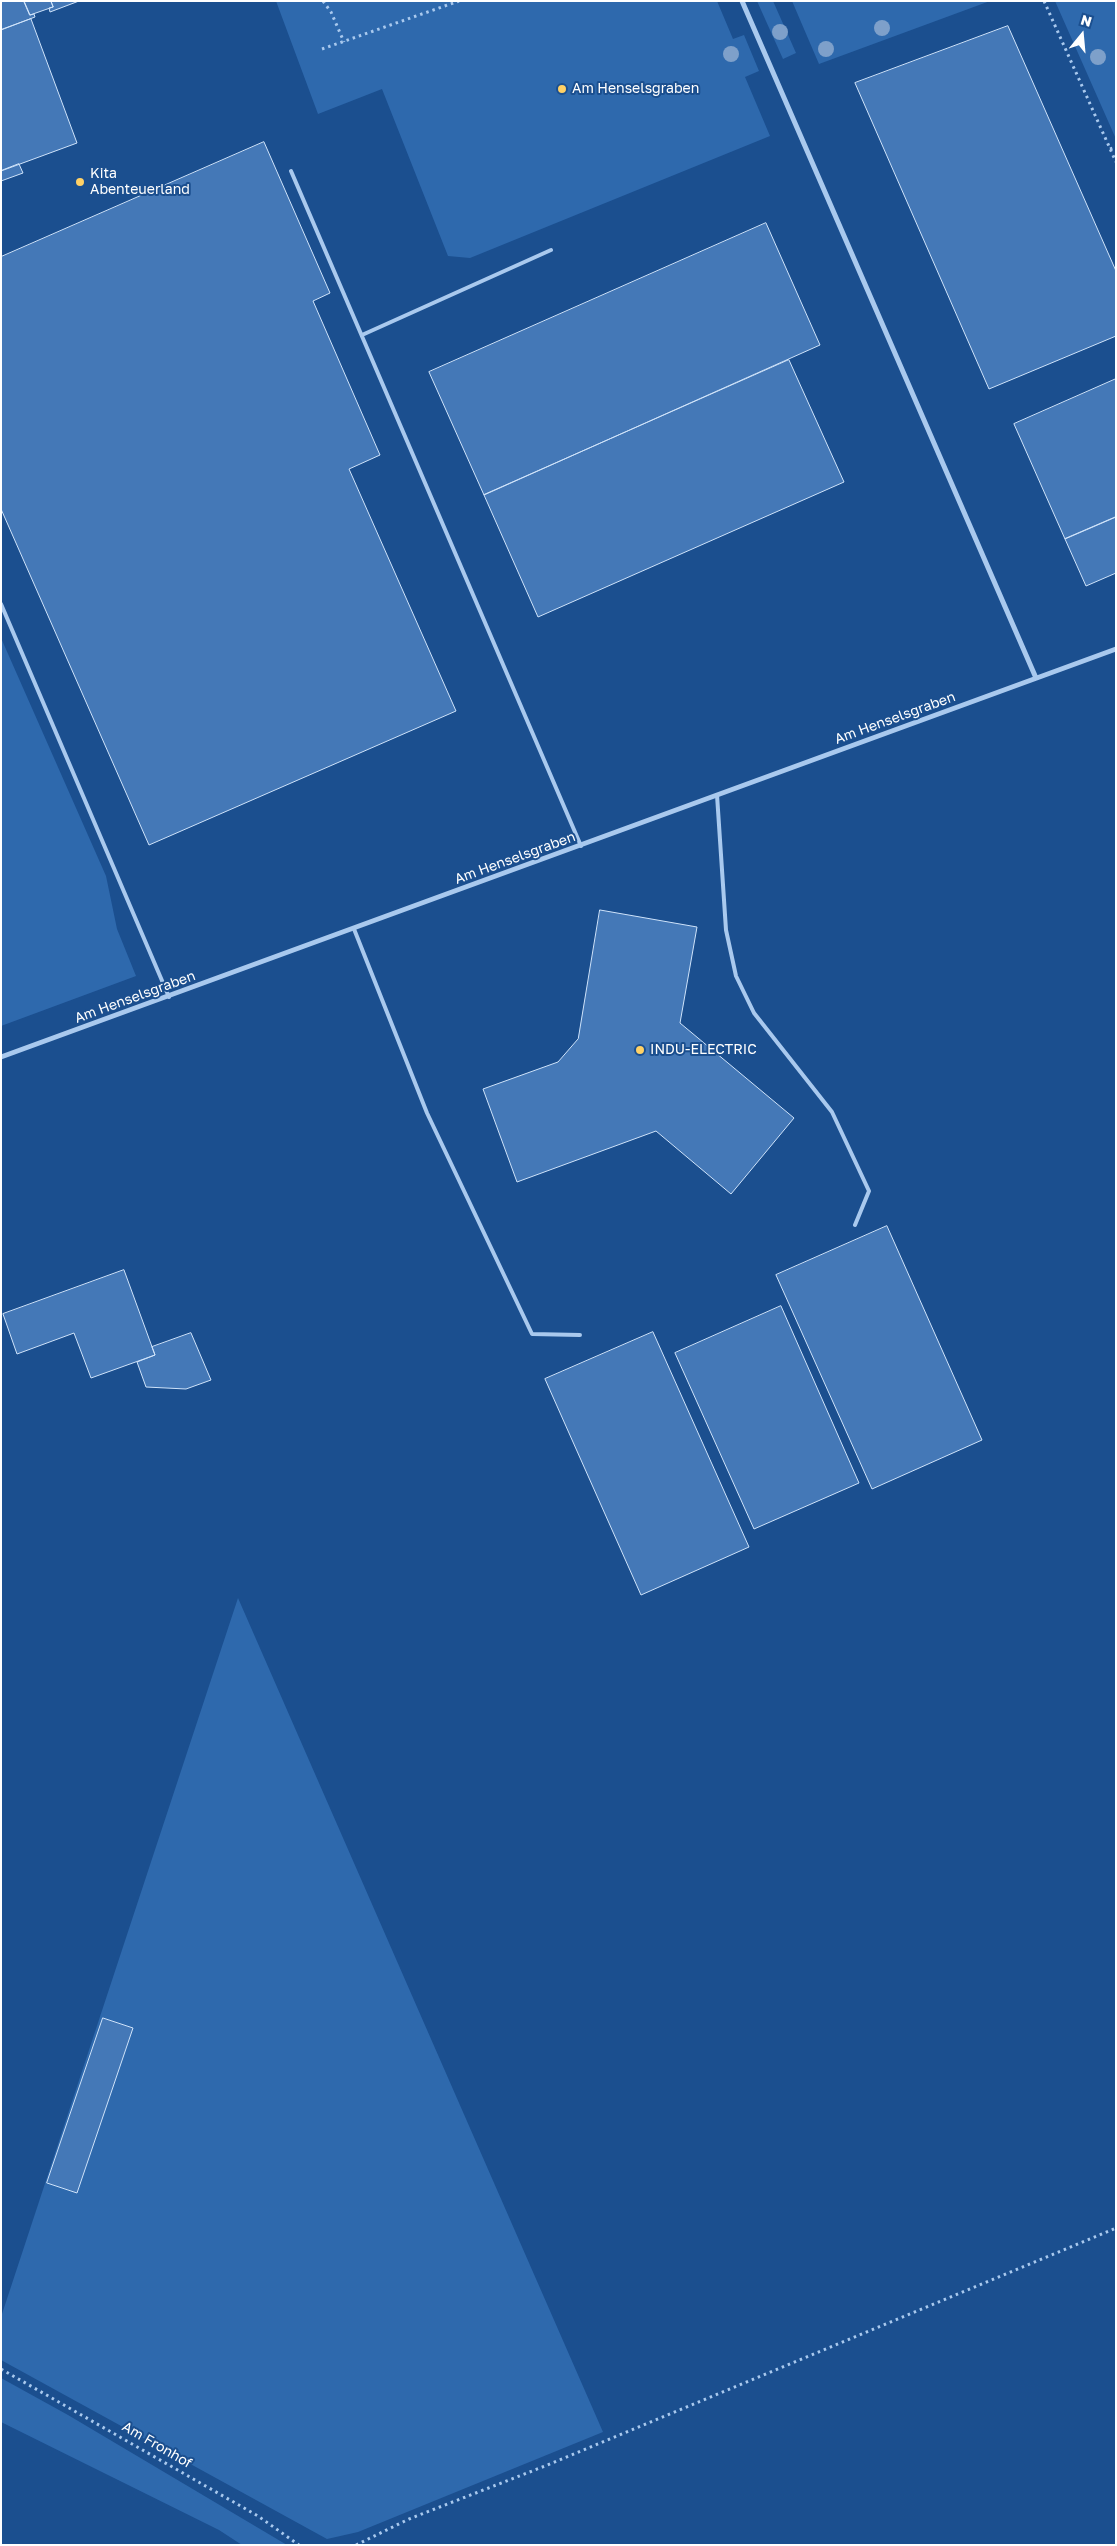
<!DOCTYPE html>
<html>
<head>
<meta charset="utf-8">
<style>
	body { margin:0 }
	#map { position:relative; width:1117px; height:2546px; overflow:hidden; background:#1b4f8f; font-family:"Golos Text",sans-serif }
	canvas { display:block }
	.frame { position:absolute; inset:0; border:2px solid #fff; pointer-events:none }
	.north { position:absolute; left:1057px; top:10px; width:50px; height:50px; -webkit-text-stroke:4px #1b4f8f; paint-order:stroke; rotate:17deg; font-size:14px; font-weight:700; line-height:20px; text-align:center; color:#fff }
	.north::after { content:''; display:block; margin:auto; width:18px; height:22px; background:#fff; clip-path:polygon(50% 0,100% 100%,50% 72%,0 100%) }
</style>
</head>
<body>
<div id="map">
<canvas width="1117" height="2546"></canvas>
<div class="frame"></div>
<div class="north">N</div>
</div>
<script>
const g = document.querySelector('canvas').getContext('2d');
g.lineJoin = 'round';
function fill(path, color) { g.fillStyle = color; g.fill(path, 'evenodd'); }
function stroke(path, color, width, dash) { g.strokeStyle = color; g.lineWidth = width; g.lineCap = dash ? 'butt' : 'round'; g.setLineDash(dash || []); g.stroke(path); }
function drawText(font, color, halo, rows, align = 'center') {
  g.font = font + ' "Golos Text",sans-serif'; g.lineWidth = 4; g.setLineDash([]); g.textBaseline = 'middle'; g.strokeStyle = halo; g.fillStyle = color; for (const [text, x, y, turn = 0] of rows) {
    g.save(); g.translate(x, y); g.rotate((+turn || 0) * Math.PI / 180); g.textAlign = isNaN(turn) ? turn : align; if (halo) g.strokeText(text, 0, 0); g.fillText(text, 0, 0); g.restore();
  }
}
fill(new Path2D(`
	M276,1h441l16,38 11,-4 15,36 -14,6 25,59 -300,122 -22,-2 -66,-167 -64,25z
	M757,1h16l23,52 -13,6z
	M792,1h198l-171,63z
	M1055,1h61v138z
	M1,638l105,238 11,53 19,47 -135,50z
	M238,1598l365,834 -245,100 -31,7 -326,-179v-43z
	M1,2378l67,37 219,130h-45l-23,-15 -218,-108z`), '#2e69ad');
const building = new Path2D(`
	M1,1h23l6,14 4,-1 1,3 -34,13z
	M24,1h27l2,6 -23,8z
	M51,1h28l-29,11 -1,-4 4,-1z
	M31,19l46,124 -76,28v-141z
	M1008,26l108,245v65l-127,53 -134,-306z
	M264,142l66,151 -17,8 67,154 -31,14 107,242 -307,134 -148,-336v-252z
	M19,164l4,9 -22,8v-10z
	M766,223l54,122 -336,150 -55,-123z
	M789,360l55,122 -306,135 -54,-122z
	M1116,379v138l-51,22 -51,-115z
	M1116,517v56l-30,13 -21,-47z
	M600,910l97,17 -17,96 114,95 -63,76 -75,-63 -139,51 -34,-93 75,-27 20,-23z
	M887,1226l95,214 -110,49 -96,-214z
	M124,1270l31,85 -64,23 -17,-45 -57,21 -14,-40z
	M781,1306l78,177 -105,46 -79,-176z
	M653,1332l96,215 -108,48 -96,-216z
	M191,1333l20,47 -25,9 -40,-2 -9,-25 18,-7 -3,-8z
	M103,2018l30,10 -56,165 -30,-10z`);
fill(building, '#4478b7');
stroke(building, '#cfe3fa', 1);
stroke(new Path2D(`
	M323,1l8,11 13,30
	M1044,1l72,161
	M322,49l137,-48
	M1110,149l6,-2
	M1,2369l257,147 41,29
	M356,2545l53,-26 136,-53 571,-238`), '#a9c9ee', 3, [2.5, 4]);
stroke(new Path2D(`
	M291,171l290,675
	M362,335l189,-85
	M1,604l168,393
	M717,795l9,135 10,46 18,37 78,99 37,79 -14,34
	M354,929l73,184 105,221 48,1`), '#a9c9ee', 4);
stroke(new Path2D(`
	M742,1l294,677
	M1,1057l1115,-408`), '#a9c9ee', 5);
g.fillStyle = '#7ea0ca';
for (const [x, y] of [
	[882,28],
	[780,32],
	[826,49],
	[731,54],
	[1098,57]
]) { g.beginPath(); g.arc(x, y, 8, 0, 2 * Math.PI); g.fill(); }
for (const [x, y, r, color] of [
	[562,89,5,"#ffd166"],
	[80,182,5,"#ffd166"],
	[640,1050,5,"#ffd166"]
]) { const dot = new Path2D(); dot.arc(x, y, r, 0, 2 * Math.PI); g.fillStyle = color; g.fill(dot); stroke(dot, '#1b4f8f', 2); }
drawText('14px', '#fff', '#1b4f8f', [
	["Am Henselsgraben",572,89],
	["Kita",90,174],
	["Abenteuerland",90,190],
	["INDU-ELECTRIC",650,1050]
], 'left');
drawText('14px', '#fff', '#1b4f8f', [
	["Am Henselsgraben",895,718,-20],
	["Am Henselsgraben",515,858,-20],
	["Am Henselsgraben",135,997,-20],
	["Am Fronhof",157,2445,30]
]);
</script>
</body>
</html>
